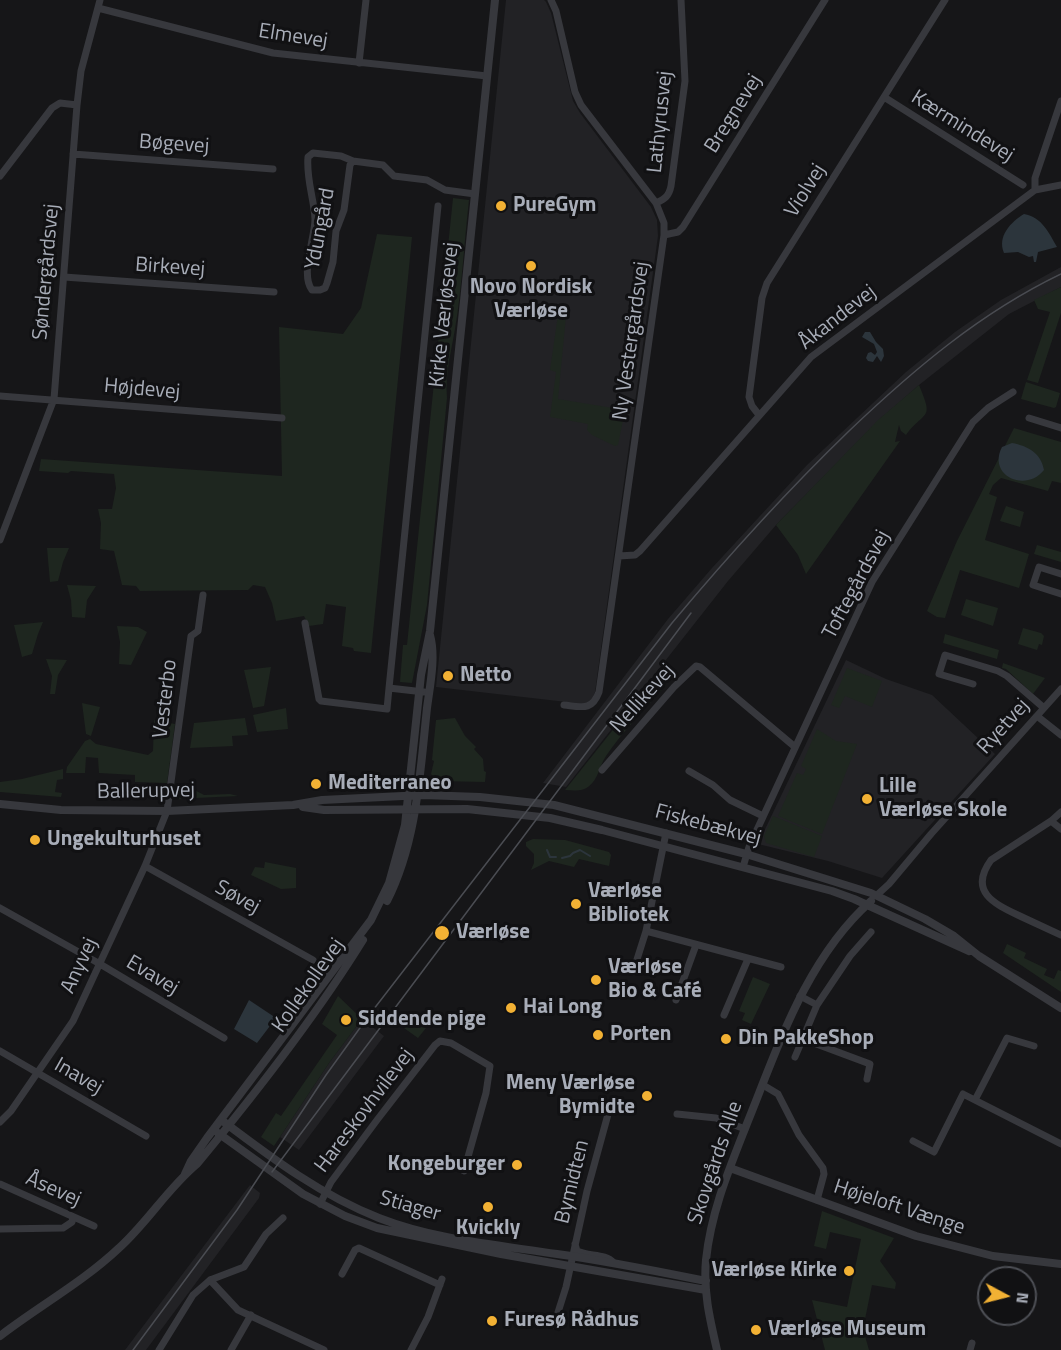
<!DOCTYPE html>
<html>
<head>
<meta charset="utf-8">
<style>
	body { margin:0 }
	#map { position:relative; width:1061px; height:1350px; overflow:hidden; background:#161618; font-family:"Titillium Web",sans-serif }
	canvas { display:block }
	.north { position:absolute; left:977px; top:1266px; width:60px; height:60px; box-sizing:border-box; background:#111113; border:2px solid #4d4f55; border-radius:50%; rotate:97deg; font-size:16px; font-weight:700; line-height:24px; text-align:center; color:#a8adb8 }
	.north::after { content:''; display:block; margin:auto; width:21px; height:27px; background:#f2b134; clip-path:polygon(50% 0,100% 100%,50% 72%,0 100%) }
</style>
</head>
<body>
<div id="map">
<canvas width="1061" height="1350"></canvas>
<div class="north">N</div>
</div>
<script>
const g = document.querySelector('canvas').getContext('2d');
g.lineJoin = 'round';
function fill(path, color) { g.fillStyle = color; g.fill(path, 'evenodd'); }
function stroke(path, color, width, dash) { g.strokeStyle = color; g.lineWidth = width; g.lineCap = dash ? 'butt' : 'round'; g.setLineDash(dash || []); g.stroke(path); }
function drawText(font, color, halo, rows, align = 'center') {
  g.font = font + ' "Titillium Web",sans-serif'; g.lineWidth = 6; g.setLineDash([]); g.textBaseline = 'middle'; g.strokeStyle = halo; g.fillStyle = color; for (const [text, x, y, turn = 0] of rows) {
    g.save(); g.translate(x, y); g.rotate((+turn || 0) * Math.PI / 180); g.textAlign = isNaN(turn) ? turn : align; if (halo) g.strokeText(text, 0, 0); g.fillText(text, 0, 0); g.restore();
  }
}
fill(new Path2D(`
	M506,0h38l2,2 5,11 22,88 7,12 71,94 6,13 1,16 -63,456 -3,9 -8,3 -148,-17z
	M1061,267v20l-52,27 -90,71 -41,36 -102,104 -48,56 -162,206 -23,-4 125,-164 44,-51 95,-103 99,-93 49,-40 46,-32z
	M846,660l40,19 46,16 63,59 -113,124 -54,-17 -70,-17z
	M362,1019l22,17 -85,114 -19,-13 49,-74z
	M250,1185l10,8 -1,5 -113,152h-21z`), '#222225');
fill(new Path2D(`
	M453,198l16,2c-5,43 -7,87 -14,129 -4,24 -10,45 -8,69l-20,207 -15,78 -12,-1 3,-37h4z
	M377,234l35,3 -41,416 -17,-2 -1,-3 -11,-2 4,-39 -20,-3 -3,20 -14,2 -5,-10 -28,5 -4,-18 -7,-16 -12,-2 -5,5 -108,1 -4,-5 -14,-1 -8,-34 -14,-2 1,-26 -3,-14h14l4,-21 -2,-14 -43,-3 -3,2 -29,-2 2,-12 241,17 -3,-149 64,7 18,-26z
	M1061,287v26l-23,70 -11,-3 23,-68 -12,-3 -4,-9z
	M558,315l8,1 -8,83 67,11 -7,35 -3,1 -23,-11 -5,-5 1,-6 -38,-7 6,-45 -6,-2z
	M1026,382l34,11 -4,14 -2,1 -33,-9z
	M919,385c15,36 7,24 -13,50l-5,-4 -2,-6 -4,17 5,-1 -94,133 -8,-19 -22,-30 102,-105z
	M1014,428l47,14v41l-9,-2 -4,10 -47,-13 -8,7 -4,9 8,3 -12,43 44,14 -10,34 -59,-18 -15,48 -8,-1 -10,-6 30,-70z
	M1006,506l18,6 -4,15 -20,-6z
	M1037,545l24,7v10l-27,-8z
	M47,548h22l-6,14 -5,19 -8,1z
	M67,585l29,1 -9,14 -2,18 -13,-1 -1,-17z
	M966,599l32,9 -5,18 -32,-11z
	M43,622l-5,12 -6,20 -10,3 -8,-32z
	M117,626l21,1 9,5 -16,33 -12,-1 1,-22z
	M1023,628l18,5 3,3 -2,9 -3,-1 -2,6 -19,-6z
	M945,634l54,16 -2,9 -54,-16z
	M46,659l21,1 -9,15 -3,19h-5l2,-18z
	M1003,663l42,15 -12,16 -27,-25 -4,-1z
	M271,667l-7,39 -11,2 -9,-38z
	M847,668l35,13 -10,26 -27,-11 -6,12 -8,-3z
	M655,677l11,8c-20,23 -43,46 -60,71 -7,10 -7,23 -18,31 -7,5 -15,3 -23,3z
	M82,703l18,4 -9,29 -5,-2z
	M286,708l2,21 -31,3 -4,-17z
	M245,718l3,17 -16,1 1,10 -43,2 4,-25z
	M455,718l10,18 11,11 -2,2 9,10 1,12 2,1 -1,10 -47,-1 -7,-7 3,-13 -2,-1 4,-40z
	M154,720l21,4 -8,59 -32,-1v-7l-36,-2 -1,-15 -12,-1 -1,16h-19l1,-6 18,-26 5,-2 6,5 52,11 5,-4z
	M817,729l19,12 21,3 -35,90 -44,-18 19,-43 6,2 3,-6 -5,-3z
	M63,769v10l-6,1 -2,12 7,1 -1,4 -61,-5v-10l22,-3z
	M185,785l19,10 26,-1 8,2 -64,3 2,-12z
	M773,816l49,20 -8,21 -48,-14 -2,-7z
	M533,839l32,1 44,12 2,3 -2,11 -30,-7 -5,8 -25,-6 -18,9 3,-7v-9l-8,-8v-4z
	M265,862l31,6v20l-15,1 -30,-14 4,-8 9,1z
	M1007,944l19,9 -2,5 23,11 -3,6 10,4 4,-9 3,1v21l-58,-39z
	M753,977l17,7 -19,40 -9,-4 3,-7 -6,-2z
	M338,996l24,23 -33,44 -55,83 -13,-9 15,-24 5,3 56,-81 -15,-11z
	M415,1015l15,8 -12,15 -14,-10z
	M822,1211l72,27 -14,23 16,22 -1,6 -23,-4 -9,44 6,21h-44l-13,-50 35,7 14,-68 -31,-7 -4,17 -12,-3z`), '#1e261f');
fill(new Path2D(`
	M1024,214c18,3 25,19 33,33l-19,5 -2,10h-2l-1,-6 -4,1 -11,-5 -14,1c-7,-17 7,-31 20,-39z
	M865,332h5l6,10 7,7 1,7 -3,6 -4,-6 -4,6 -5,-1 -2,-3 2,-5 3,-1 4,3 2,-3 -3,-8 -12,-7z
	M1012,443c16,3 29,10 32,27 -18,23 -57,6 -42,-23z
	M249,1000l27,18 -19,25 -23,-14z`), '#2c353c');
stroke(new Path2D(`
	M547,850l3,7h6
	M562,858l8,-2 3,-3 7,-3 10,6`), '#2c353c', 2);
stroke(new Path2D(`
	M551,0l5,11 19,81 6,13 75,98 8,20v12l-65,457c-7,19 -17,15 -35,13
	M98,8l175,45 214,23
	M359,63l7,-63
	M884,97l139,88
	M73,154l200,15
	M353,161l-3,4 -6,45 -8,21 -3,31 -6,21 -2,5 -5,2h-8c-12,-15 3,-52 3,-71 -1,-21 -9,-40 -7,-62l5,-4 28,3 12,5 30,4 11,11 33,4 18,10 30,4
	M0,176l52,-68 8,-5 17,2
	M1035,190v-12l26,-77
	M656,203c9,-4 13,-7 15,-17l14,-105 -4,-81
	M664,235l14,-3 5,-5 142,-227
	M64,277l210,15
	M0,396l282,22
	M759,415l-7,-9 -3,-9 13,-99 5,-15 178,-283
	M1029,418l32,10
	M0,540l54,-141 23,-294 4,-34 19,-71
	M619,556l16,-1 5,-4 171,-194 224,-167 26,-5
	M1061,574l-22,-7 -6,18 28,9
	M305,623l14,76 2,2 66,8 2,-21
	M973,684l-34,-10 6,-19 53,16 9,5 37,32
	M424,692l-35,-4 49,-482
	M1037,716l24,19
	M602,770l72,-83 22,-21 4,1 95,80
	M689,771l24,14 17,15 33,16
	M1061,812l-10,9 -60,39c-24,33 6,45 31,57 13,6 26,12 39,18
	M1051,821l10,8
	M145,866l168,94
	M743,867l6,-20 123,-265 101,-160 15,-14 25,-16
	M877,895l12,-11 42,-50 130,-145
	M0,908l100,56 124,74
	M646,931l135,36
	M633,972l13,-41 20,-98
	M800,996l17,9
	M676,1000l20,-55
	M724,1015l24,-56
	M803,1039l67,25 -3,15
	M0,1051l146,85
	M795,1057l22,-52 33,-49 21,-24
	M763,1085l15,9 21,41 24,33 1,6 -7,26
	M975,1100l32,-62 27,8
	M677,1114l39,4 29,11
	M0,1122l11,-11 62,-90 72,-155 22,-55 24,-175 7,-5 5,-36
	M913,1141l21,11 29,-58 98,50
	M0,1184l94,42
	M320,1204l11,-22 46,-62 58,-75 5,-4 11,2 39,23 -4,27 -22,78
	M0,1229l63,-1 9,-6 1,-5
	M575,1244l2,7c12,6 28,2 37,12
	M342,1274l13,-24 4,-2 81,37
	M210,1280l28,30 86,40
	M554,1325l12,-38 21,-96 23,-84
	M159,1350l34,-55 17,-15 34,-13 22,-33 17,-16
	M231,1350l20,-35
	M411,1350l17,-33 14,-38
	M970,1350l2,-7`), '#37383d', 7);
stroke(new Path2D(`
	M0,804l61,6 106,1 126,-6 29,-5 101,-5 57,2 74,8 192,49 125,39 54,26 29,17 25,20 82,52
	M303,807l21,3 143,-1 83,9 52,12 230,61 22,8 115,52
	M387,901c30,-59 33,-128 40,-193 3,-23 9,-51 3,-73
	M224,1122c49,37 97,73 155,96 56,22 119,27 178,36 50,7 99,17 149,27
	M218,1133l85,61 42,22 32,12 124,26 205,36
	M730,1168l186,68 77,20 68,8
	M185,1174l6,-13 16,-23 164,-218 18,-37 16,-58 16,-150 9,-44 65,-631
	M0,1336c39,-30 83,-54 119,-88 28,-25 49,-60 78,-84 59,-71 117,-145 166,-224
	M717,1350c-7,-30 -14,-59 -11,-90 5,-49 24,-93 42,-139 31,-77 59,-163 123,-220`), '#37383d', 8);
stroke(new Path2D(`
	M272,1172l419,-559
	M133,1350l104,-140 89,-135 44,-61 302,-391c56,-67 114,-131 177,-192 64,-61 131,-118 212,-157`), '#4a4c52', 1.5);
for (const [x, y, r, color] of [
	[501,206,6,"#f2b134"],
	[531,266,6,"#f2b134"],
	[448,676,6,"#f2b134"],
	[316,784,6,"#f2b134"],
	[867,799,6,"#f2b134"],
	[35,840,6,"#f2b134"],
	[576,904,6,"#f2b134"],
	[442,933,8,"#f2b134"],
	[596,980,6,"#f2b134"],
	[511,1008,6,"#f2b134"],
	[346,1020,6,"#f2b134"],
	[598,1035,6,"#f2b134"],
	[726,1039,6,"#f2b134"],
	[647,1096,6,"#f2b134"],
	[517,1165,6,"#f2b134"],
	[488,1207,6,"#f2b134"],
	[849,1271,6,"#f2b134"],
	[492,1321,6,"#f2b134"],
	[756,1330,6,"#f2b134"]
]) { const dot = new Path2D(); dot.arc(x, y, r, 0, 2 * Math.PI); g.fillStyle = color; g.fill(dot); stroke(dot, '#111113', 2); }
drawText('21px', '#a8adb8', '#111113', [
	["Elmevej",293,37,9],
	["Bregnevej",734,114,-58],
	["Lathyrusvej",661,122,-84],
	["Kærmindevej",962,127,32],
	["Bøgevej",174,145,4],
	["Violvej",806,191,-58],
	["Ydungård",321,229,-79],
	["Birkevej",170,268,4],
	["Søndergårdsvej",47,272,-85],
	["Kirke Værløsevej",445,315,-84],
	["Åkandevej",838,318,-38],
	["Ny Vestergårdsvej",632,341,-82],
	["Højdevej",142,390,5],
	["Toftegårdsvej",857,585,-62],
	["Vesterbo",166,699,-83],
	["Nellikevej",643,699,-48],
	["Ryetvej",1004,727,-48],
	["Ballerupvej",146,792,-1],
	["Fiskebækvej",708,826,15],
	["Søvej",237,898,29],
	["Anyvej",80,966,-65],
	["Evavej",152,976,31],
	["Kollekollevej",309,986,-55],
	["Inavej",78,1077,30],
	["Hareskovhvilevej",365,1111,-53],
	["Skovgårds Alle",716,1163,-71],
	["Bymidten",573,1182,-76],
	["Åsevej",53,1190,24],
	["Stiager",410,1207,16],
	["Højeloft Vænge",899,1208,18]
]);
drawText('bold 21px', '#a8adb8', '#111113', [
	["PureGym",513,206],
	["Novo Nordisk",531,288,"center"],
	["Værløse",531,312,"center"],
	["Netto",460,676],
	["Mediterraneo",328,784],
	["Lille",879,787],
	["Værløse Skole",879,811],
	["Ungekulturhuset",47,840],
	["Værløse",588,892],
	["Bibliotek",588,916],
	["Værløse",456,933],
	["Værløse",608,968],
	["Bio & Café",608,992],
	["Hai Long",523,1008],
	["Siddende pige",358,1020],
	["Porten",610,1035],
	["Din PakkeShop",738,1039],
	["Meny Værløse",635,1084,"right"],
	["Bymidte",635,1108,"right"],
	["Kongeburger",505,1165,"right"],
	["Kvickly",488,1229,"center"],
	["Værløse Kirke",837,1271,"right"],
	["Furesø Rådhus",504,1321],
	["Værløse Museum",768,1330]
], 'left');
</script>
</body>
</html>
